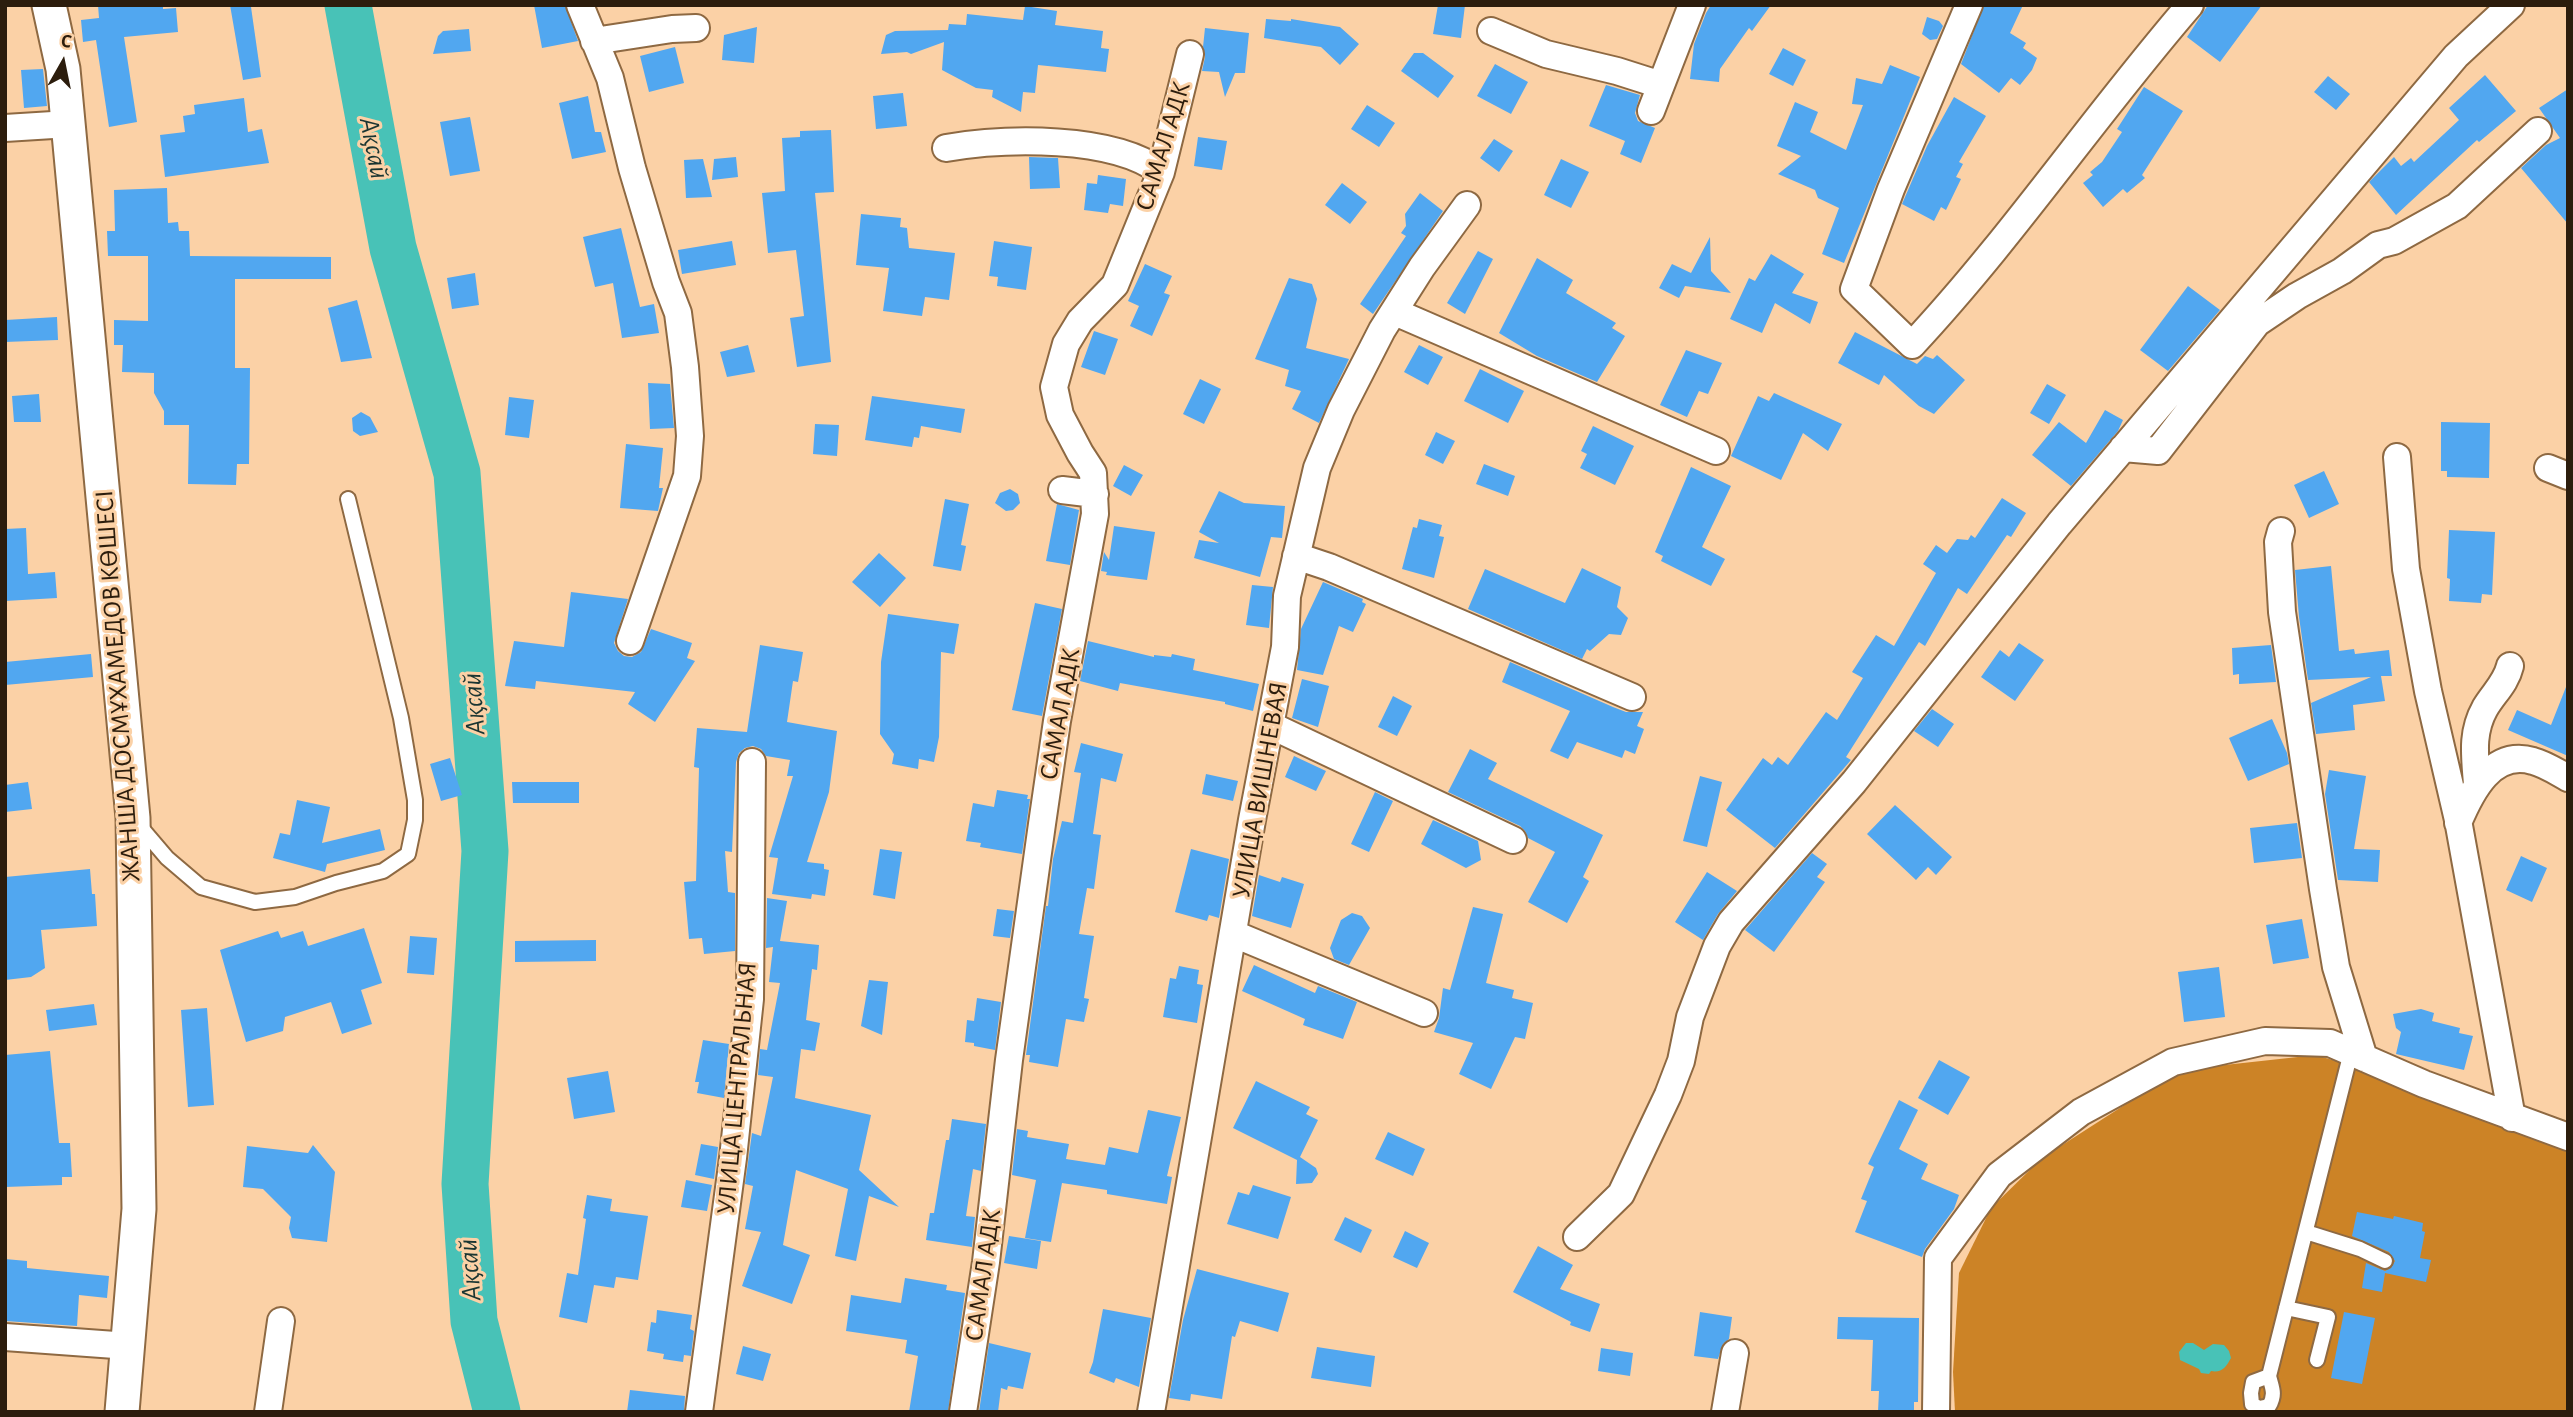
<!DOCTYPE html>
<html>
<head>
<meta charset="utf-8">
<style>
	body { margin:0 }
	#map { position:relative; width:2573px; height:1417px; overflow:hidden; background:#fbd1a6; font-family:"Alegreya Sans",sans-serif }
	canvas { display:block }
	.frame { position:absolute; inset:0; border:7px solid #2c1d0d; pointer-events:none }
	.north { position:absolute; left:28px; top:28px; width:70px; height:70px; -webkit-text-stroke:5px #fbd1a6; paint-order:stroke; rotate:9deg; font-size:19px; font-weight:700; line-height:28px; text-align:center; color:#2c1d0d }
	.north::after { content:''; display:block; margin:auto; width:24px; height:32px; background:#2c1d0d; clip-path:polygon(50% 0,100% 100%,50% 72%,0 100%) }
</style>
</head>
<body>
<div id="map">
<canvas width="2573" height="1417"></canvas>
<div class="frame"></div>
<div class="north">С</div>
</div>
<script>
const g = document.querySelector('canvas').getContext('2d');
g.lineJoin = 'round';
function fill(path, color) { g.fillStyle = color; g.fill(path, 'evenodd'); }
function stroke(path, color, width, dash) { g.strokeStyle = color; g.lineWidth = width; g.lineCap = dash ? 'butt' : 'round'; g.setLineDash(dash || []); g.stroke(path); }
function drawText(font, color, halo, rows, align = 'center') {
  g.font = font + ' "Alegreya Sans",sans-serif'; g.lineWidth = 6; g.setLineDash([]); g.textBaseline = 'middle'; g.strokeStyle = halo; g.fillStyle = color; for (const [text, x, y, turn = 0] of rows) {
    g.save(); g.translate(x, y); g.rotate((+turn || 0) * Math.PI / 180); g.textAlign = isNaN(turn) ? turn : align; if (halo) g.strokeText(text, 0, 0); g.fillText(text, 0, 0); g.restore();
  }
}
fill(new Path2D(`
	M2316,1055l33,10 219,85v262h-613l-2,-40 6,-99 32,-65 51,-50 137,-88z`), '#cc8326');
fill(new Path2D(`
	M2186,1343h7l11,7 9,-6 11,1 5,6 2,7c-5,9 -9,15 -20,13l-2,3 -8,-1 -2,-4 -19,-9 -1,-8z`), '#48c2b7');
stroke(new Path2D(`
	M348,5l45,243 64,225 28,378 -20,333 9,137 23,91`), '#48c2b7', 47);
fill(new Path2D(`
	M98,5h65v4l13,-1 2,24 -54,5 13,85 -28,5 -13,-87 -13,2 -2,-22 18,-2z
	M230,5h20l1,2 10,70 -18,3z
	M534,5h31l13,36 -36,7z
	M1438,5h27l-4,33 -28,-4z
	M1711,5h60l-19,26 -3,-3 -29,41 -1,13 -29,-3 4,-35 12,-31z
	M1984,5h39l-13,28 16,10 -3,5 14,10 -5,12 -12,15 -9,-7 -12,15 -38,-29z
	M2208,5h54l-42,57 -33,-25z
	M1025,6l32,5 -2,14 48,6 -2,17 8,1 -3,23 -68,-7 -3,28 -12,-1 -2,20 -29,-15 1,-7 -17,-2 -34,-18 2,-28 -33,12 -4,-2 -26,2 5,-19 9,-4 53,-1 1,-6 17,1 1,-11 56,6z
	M1927,17l12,4 4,5 -6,13 -7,1 -8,-6z
	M1266,19l25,2v-2l49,8 19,17 -19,21 -19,-18 -57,-9z
	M757,27l-3,36 -32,-3 2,-25z
	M1205,28l44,5 -4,40h-10l-10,24 -6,-25 -17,-1 3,-14 -2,-10z
	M469,29l2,22 -38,3 5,-18 5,-5z
	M675,47l9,36 -35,9 -9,-36z
	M1783,48l23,12 -13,26 -24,-12z
	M1414,53h9l31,23 -16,22 -37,-27z
	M1495,64l33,18 -17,32 -34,-18z
	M1890,65l30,12 -76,186 -22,-9 17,-46 -21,-10 -3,-8 -37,-16 23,-18 -24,-10 18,-44 23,10 -8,20 36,18 17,-45 -11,-1 4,-26 26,6z
	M43,69l4,37 -23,2 -3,-38z
	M2485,75l31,36 -37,31 -2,-2 -81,75 -27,-33 25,-25 7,9 10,-8 3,4 45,-42 -10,-12z
	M2328,76l22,18 -14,16 -22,-18z
	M1606,85l34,10 -5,18 3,8 17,7 -14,35 -21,-9 5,-13 -36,-15z
	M2144,87l39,24 -41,64 3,3 -18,15 -4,-4 -20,18 -20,-24 10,-8 -3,-3 12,-10 20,-30 -5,-3z
	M2568,89v135l-47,-56 25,-23 14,-7 -21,-30z
	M903,93l4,33 -31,3 -3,-33z
	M588,96l7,36h6l5,20 -34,7 -13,-56z
	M1954,97l32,19 -27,46 4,2 -7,13 5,2 -15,31 -5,-3 -7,14 -32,-17 25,-58z
	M244,98l4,34 14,-3 7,34 -104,14 -5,-42 25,-3 -2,-16 12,-2 -1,-9z
	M1367,105l28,18 -16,24 -28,-18z
	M470,117l10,54 -30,5 -10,-54z
	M831,130l3,62 -19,1 16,169 -34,5 -7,-49 14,-2 -8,-66 -28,3 -6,-60 23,-2 -3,-53 18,-1v-6z
	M1198,137l29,4 -5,29 -28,-4z
	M1494,139l19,12 -14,21 -19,-14z
	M736,157l2,20 -26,3 2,-21z
	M1029,157l29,1 2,30 -30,1z
	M703,159l9,38 -26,1 -2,-38z
	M1561,159l28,13 -18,36 -27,-13z
	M1098,175l28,4 -3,27 -13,-2 -2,9 -24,-3 3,-27 10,1z
	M1342,183l25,19 -17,22 -25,-19z
	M167,188l1,35 10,-1 1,9h10l1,25 141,1v22h-96v89h15l-1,96h-12l-1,21 -48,-1 1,-59h-25v-14l-10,-18v-20l-32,-1 1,-27h-9v-25l34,1v-65h-40l-1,-25h8l-1,-41z
	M1420,193l23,18 -70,103 -13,-10 46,-68 -5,-3 5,-7 -1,-12z
	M861,214l40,4 -1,9 7,1 2,20 46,5 -6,47 -24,-3 -3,19 -39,-5 6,-43 -33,-3z
	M621,228l19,79 14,-3 5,29 -37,5 -9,-55 -18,4 -12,-50z
	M1710,237l1,34 20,22 -46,-7 -6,12 -20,-10 13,-24 19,9z
	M732,241l4,24 -54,9 -4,-24z
	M994,241l38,6 -6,43 -29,-4 1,-9 -9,-1z
	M1478,251l15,8 -28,55 -18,-11z
	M1771,254l33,20 -12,19 26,9 -8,22 -35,-21 -13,30 -32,-14 19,-41 6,3z
	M1537,258l36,22 -7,13 50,30 -4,5 13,8 -28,46 -60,-26 -38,-23z
	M1145,264l27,12 -8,17 6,2 -18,41 -22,-10 9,-20 -11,-5z
	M475,273l4,32 -27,4 -5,-31z
	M1289,278l23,6 5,15 -11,49 43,11 -30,64 -27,-14 9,-18 -16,-5 4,-16 -34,-11z
	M2188,286l32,24 -52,61 -28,-21z
	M357,300l15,58 -31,4 -13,-54z
	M57,317l1,23 -53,2v-22z
	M1094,331l24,8 -13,36 -24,-8z
	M1855,332l62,32 8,-8 8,3 4,-4 28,25 -31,34 -15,-8 -35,-31 -5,10 -41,-22z
	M748,345l7,27 -28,5 -7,-25z
	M1419,345l24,12 -15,28 -24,-13z
	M1686,350l36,13 -14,31 -9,-3 -12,26 -27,-12z
	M1480,369l44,22 -16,32 -44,-22z
	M1200,379l21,10 -17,35 -21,-10z
	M648,383l22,1 4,44 -24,1z
	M2047,384l19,11 -17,29 -19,-11z
	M1774,393l68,31 -14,27 -25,-18 -22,47 -50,-24 27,-60 11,5z
	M39,394l2,28h-27l-2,-26z
	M872,396l93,13 -4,24 -40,-7 -2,12 -5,-1 -2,10 -47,-7z
	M509,397l25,3 -5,38 -24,-3z
	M2105,410l18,10 -5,11 -47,55 -39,-31 27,-33 27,21z
	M361,412l9,5 8,15 -18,4 -7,-5 -1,-13z
	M2441,422l49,1 -1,55 -42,-1v-6h-6z
	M815,424l24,1 -2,31 -24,-2z
	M1593,426l41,20 -19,39 -35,-17 7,-14 -6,-3z
	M1436,432l19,9 -12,23 -18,-9z
	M626,444l37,4 -4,40h4l-5,23 -38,-3z
	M1484,464l31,12 -7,20 -32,-12z
	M1124,465l19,10 -12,21 -18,-10z
	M1691,467l40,19 -29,61 23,12 -14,27 -50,-25 2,-5 -8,-4z
	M2324,471l15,33 -30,14 -15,-33z
	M1010,489l8,5 2,9 -7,7 -7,1 -11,-8 5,-10z
	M1219,491l25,12 41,3 -3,32 -11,-1 -11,40 -66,-19 5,-18 20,3 -20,-11z
	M2002,498l24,15 -15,24 -4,-2 -40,59 -9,-6 -33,58 -6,-4 -73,115 5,3 -76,88 -49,-38 37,-52 9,7 6,-8 10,8 38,-53 11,8 26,-42 -11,-6 24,-37 18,11 42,-73 -13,-9 13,-19 11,8 10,-14 11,1 3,-5 4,3z
	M945,499l24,5 -8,41 5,1 -5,25 -28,-5z
	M1057,504l22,6 -9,55 -24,-4z
	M1419,519l23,6 -3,11 5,1 -10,41 -32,-9 11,-42 4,1z
	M1114,526l41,6 -8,48 -41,-5 1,-3 -6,-1 3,-19 5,8z
	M26,528l2,46 27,-2 2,26 -52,3v-72z
	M2449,530l46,2 -3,63 -10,-1 -1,9 -32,-2 1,-22 -3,-1z
	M879,553l27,25 -26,29 -28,-25z
	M2331,566l8,85 15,-2 1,5 34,-4 3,26h-11l4,25 -32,4 2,25 -39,4 -5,-31 60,-26 -63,3 -9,-63 -4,-47z
	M1582,568l39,19 -4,20 11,11 -7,17 -12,-1 -19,17 -3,-2 -5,10 -114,-50 17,-40 80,34z
	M1323,582l40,17 -1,3 4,2 -13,28 -14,-6 -16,49 -26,-5 4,-41z
	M1252,585l21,2 -4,41 -23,-3z
	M571,592l57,7 -14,44 4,8 6,5 8,1 9,-5 10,-23 41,14 -5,15 8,3 -40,61 -27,-18 7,-12 -99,-11 -1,8 -30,-3 9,-45 50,6z
	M1035,603l27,6 -20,107 -30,-6z
	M888,614l71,10 -5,30 -13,-2 -2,85 -5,25 -15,-3 -1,10 -26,-5 2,-10 -14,-20 1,-72z
	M1088,641l66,16v-2l17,2 1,-3 23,5 -2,11 66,14 -6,27 -28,-7v-2l-105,-19 -2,8 -38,-10z
	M2019,643l25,17 -29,41 -34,-24 19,-27 9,7z
	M760,645l43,7 -5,30 -5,-1 -6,41 50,9 -8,61 -22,70 17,2v5l5,1 -4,26 -13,-2 -1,5 -39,-5 6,-36 -9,-1 24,-81h-6l3,-16 -24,-4 -5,-7 -8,-3 -8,2 -6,5 -3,9 -4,90 -7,-1 3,41 7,1v58l-31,3 -2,-16 -13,1 -5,-57 12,-1 3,-113 -5,-1 3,-39 50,4z
	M2271,645l5,37 -37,2v-10l-6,1 -1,-27z
	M91,654l2,23 -88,8v-23z
	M1510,662l103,45 13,5h17l-6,14 7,3 -9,25 -10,-4 -3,8 -45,-16 -9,17 -18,-8 20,-40 -68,-29z
	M1302,679l27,7 -11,41 -26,-9z
	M2566,687l2,69 -60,-26 9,-20 34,15z
	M1393,696l19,10 -15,30 -19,-9z
	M1932,709l22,15 -16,23 -24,-16z
	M2272,719l15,34 2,11 -41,17 -19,-43z
	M1081,743l42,11 -7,28 -15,-4 -8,56 8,1 -7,54 -7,-1 -8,46 15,2 -10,62 5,1 -5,23 -18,-3 -8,48 -29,-5 1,-7h-4l20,-149h2l5,-47 9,-38 11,2 8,-50 -7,-1z
	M1470,749l27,14 -9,16 115,56 -20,42 6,4 -22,42 -39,-21 27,-50 -27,-14 -3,-7 -5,-5 -72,-34z
	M1294,756l32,15 -10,20 -31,-14z
	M450,758l12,37 -21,6 -11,-37z
	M2329,770l37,6 -12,73 26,1 -2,32 -40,-2 -13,-86z
	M1206,774l32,7 -5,20 -31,-7z
	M1700,776l22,6 -15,65 -24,-6z
	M28,782l4,27 -27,3v-27z
	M512,782h67v21h-66z
	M997,790l31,5 -1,4h3l-8,55 -42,-7 1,-4 -15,-2 7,-38 21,4z
	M1375,792l18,9 -24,51 -18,-8z
	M297,800l33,7 -8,36 58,-14 5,21 -58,14 -2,8 -52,-14 7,-25 10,2z
	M1895,805l57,52 -16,18 -8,-8 -12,13 -49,-46z
	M1433,820l45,21 3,19 -15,8 -45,-24z
	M2297,823l5,35 -48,5 -4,-35z
	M880,849l22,3 -7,47 -22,-4z
	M1191,849l38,10 -10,59 -10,-3 -2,6 -32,-9z
	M1812,853l15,11 -10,13 8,5 -51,70 -29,-22z
	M2521,856l26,12 -15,34 -26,-12z
	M90,869l2,25h3l2,32 -56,4 4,38 -14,9 -26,3v-103z
	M1707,872l30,19 -19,23 -15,26 -28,-18z
	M1259,875l21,7 2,-5 22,7 -13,44 -39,-12z
	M767,898l20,3 -7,40 39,4 -2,25 -5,-1 -6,51 14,3 -5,28 -14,-2 -6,49 76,17 -12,55 40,37 -30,-11 -13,65 -21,-5 13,-67 -52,-19 -13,75 27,10 -18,49 -50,-18 19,-54 -16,-3 8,-43 -8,-2 7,-51 9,3 12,-59 -15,-2 2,-26 7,1 13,-67 -11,-1 4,-35 -7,1z
	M1473,907l30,7 -17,69 28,7 -2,8 21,5 -8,36 -10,-2 -24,52 -32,-15 14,-31 -39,-11 5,-14 4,-30 7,2z
	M997,909l17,2 -4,27 -17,-2z
	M1352,913l10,3 8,12 -21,37 -15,-6 -4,-11 11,-28z
	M2302,919l7,39 -36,6 -7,-39z
	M364,928l18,55 -21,7 11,34 -30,10 -11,-32 -46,15 -2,14 -37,11 -26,-92 58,-19 3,7 22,-7 5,15z
	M410,936l27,2 -3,37 -27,-2z
	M596,940v21l-81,1v-21z
	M1254,965l61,28 3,-7 39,16 -14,37 -40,-14 2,-6 -63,-28z
	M1179,966l20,4 -2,14 6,1 -6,38 -34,-6 7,-39 6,1z
	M2219,967l6,50 -41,5 -6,-50z
	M869,980l19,2 -6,53 -21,-9z
	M977,998l24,4 -6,48 -21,-4v-3l-9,-1 2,-22 7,1z
	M94,1004l3,21 -48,6 -3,-21z
	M207,1008l7,97 -26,2 -7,-97z
	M2421,1009l13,4 -2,8 28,7 -1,5 14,3 -9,34 -68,-16 5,-22 -5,-4 -3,-14z
	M703,1040l26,4 -5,54 -27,-5 2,-11h-4z
	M50,1051l9,92h11l2,34h-10v8l-57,2v-132z
	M1939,1060l31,17 -22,38 -30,-17z
	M608,1071l7,41 -41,7 -7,-41z
	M1256,1081l54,26 -4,7 12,6 -18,37 16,11 2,6 -6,9 -16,1 1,-24 -64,-32z
	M1899,1100l19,10 -19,39 29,15 -7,15 38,16 -5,14 -29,40 -3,8 -67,-25 12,-31 -6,-2 13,-32 -6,-3z
	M1148,1110l33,7 -14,59 5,1 -5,27 -60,-10v-4l-45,-7 -11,59 -26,-4 11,-58 -24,-5 5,-46 11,2 -1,6 42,7 -3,15 39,6 4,-18 29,6z
	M952,1119l34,5 -5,47 -8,-2 -7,47 9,1 -3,30 -46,-7 4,-27h4l12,-73h3z
	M1388,1132l37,17 -12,27 -38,-17z
	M701,1144l17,3 -4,32 -19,-4z
	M313,1145l22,27 -8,70 -35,-4 -3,-10 2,-11 -28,-28 -20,-2 4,-41 61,7z
	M686,1180l26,5 -5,26 -26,-4z
	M1253,1185l38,12 -13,42 -51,-15 11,-32 11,3z
	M587,1195l25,4 -2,12 38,5 -10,64 -22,-3 -2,11 -20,-3 -7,38 -28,-6 8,-44 11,2 8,-56 -3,-1z
	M2357,1212l36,7 1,-3 29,7 -1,8 3,1 -5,26 11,2 -5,22 -41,-9 -3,19 -20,-4 4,-25 19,8 6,-3 4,-7 -6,-9 -37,-16z
	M1345,1217l27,13 -11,23 -27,-13z
	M1405,1231l24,12 -12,25 -24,-11z
	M1009,1236l32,5 -4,28 -33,-6z
	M1538,1246l35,19 -13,24 40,15 -10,28 -20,-7 1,-3 -58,-30z
	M5,1259l22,2v7l82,8 -2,22 -28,-3 -2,31 -72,-5z
	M1197,1269l92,24 -11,39 -38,-11 -5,16 -3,-1 -10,63 -31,-5 -1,7 -21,-3 14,-78z
	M905,1278l42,7 -1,5 19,3 -17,119h-39l9,-56 -13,-3 2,-13 -61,-9 5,-36 50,8z
	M1103,1309l48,9 -12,69 -23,-9 -2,5 -25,-10 4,-11z
	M657,1310l35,5 -2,14 4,2 -3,25 -7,-1 -1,7 -20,-3 1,-5 -17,-3 4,-29 5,1z
	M1700,1312l32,5 -3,22 -6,5 -5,15 -24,-3z
	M2344,1312l31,6 -13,66 -31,-6z
	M1838,1317l81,1 -1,84h-4v10h-36l1,-21h-8l2,-51 -36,-1z
	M989,1343l42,10 -8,36 -15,-3 -1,4 -6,-2 -3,24h-19z
	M743,1346l28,8 -8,27 -27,-7z
	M1317,1347l58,9 -4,31 -60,-9z
	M1601,1348l32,5 -3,23 -32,-5z
	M630,1390l55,6 -1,16h-57z`), '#51a7f0');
const service = new Path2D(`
	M138,824l29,34 34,29 54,15 40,-5 41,-14 47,-12 25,-17 7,-34v-20l-14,-82 -53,-219
	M2306,1232l54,17 25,12
	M2286,1308l42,9 -11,43
	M2269,1376c3,12 7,18 0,30l-10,2 -7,-4 -1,-11 2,-11 16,-6 82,-324`);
const minor = new Path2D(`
	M580,5l30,73 22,90 34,114 12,31 7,54 5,69 -3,40 -57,165
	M1969,5l-78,184 -37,100 58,56c100,-107 182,-229 278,-340
	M1491,31l55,23 71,17 44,14
	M594,41l78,-12 24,-1
	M1651,111l41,-106
	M5,128l64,-4
	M946,148c59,-10 167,-13 215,24
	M1395,312l321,139
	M2123,448l35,3 99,-128 40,-27 45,-25 36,-26 16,-4 63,-35 81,-75
	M2397,457l9,112 22,122 30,129 54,298
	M2548,468l20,8
	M1062,490l33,4
	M2281,531l-3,11 4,70 41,277 13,78 28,91
	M1296,556l33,11 303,130
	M1272,726l241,114
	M2477,784c-2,-28 -6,-51 8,-76 9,-15 21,-25 25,-42
	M2458,823c13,-31 34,-74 75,-62 12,3 24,11 35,17
	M1234,934l190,79
	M1577,1237l44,-43 47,-99 13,-34 9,-44 27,-71 14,-24 123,-140 205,-258 397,-468 55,-51
	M5,1337l124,9
	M268,1412l13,-91
	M699,1412l34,-254 17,-159 2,-237
	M963,1412l23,-150 23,-202 33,-236 15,-103 38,-207 -2,-41 -13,-20 -20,-38 -6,-28 12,-43 14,-23 35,-36 46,-113 29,-118
	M1151,1412l101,-592 33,-173 2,-51 30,-128 24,-58 41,-80 40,-63 45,-62
	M1725,1412l10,-59
	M1936,1412l2,-154 61,-83 82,-63 92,-50 92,-21 65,2 94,41 144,53`);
const tertiary = new Path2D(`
	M49,5l14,64 70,749 6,391 -17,203`);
stroke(service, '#8e6942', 18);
stroke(minor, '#8e6942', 30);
stroke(tertiary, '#8e6942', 37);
stroke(service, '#fff', 14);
stroke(minor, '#fff', 26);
stroke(tertiary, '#fff', 33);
drawText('26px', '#2c1d0d', '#fbd1a6', [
	["САМАЛ АДК",1163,146,-73],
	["ЖАНША ДОСМҰХАМЕДОВ КӨШЕСІ",118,686,-94],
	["САМАЛ АДК",1060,714,-80],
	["УЛИЦА ВИШНЕВАЯ",1260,790,-80],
	["УЛИЦА ЦЕНТРАЛЬНАЯ",737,1088,-85],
	["САМАЛ АДК",983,1275,-82]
]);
drawText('italic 28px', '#1a3532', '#fbd1a6', [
	["Ақсай",374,148,79],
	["Ақсай",474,704,-94],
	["Ақсай",470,1270,-94]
]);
</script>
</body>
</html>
